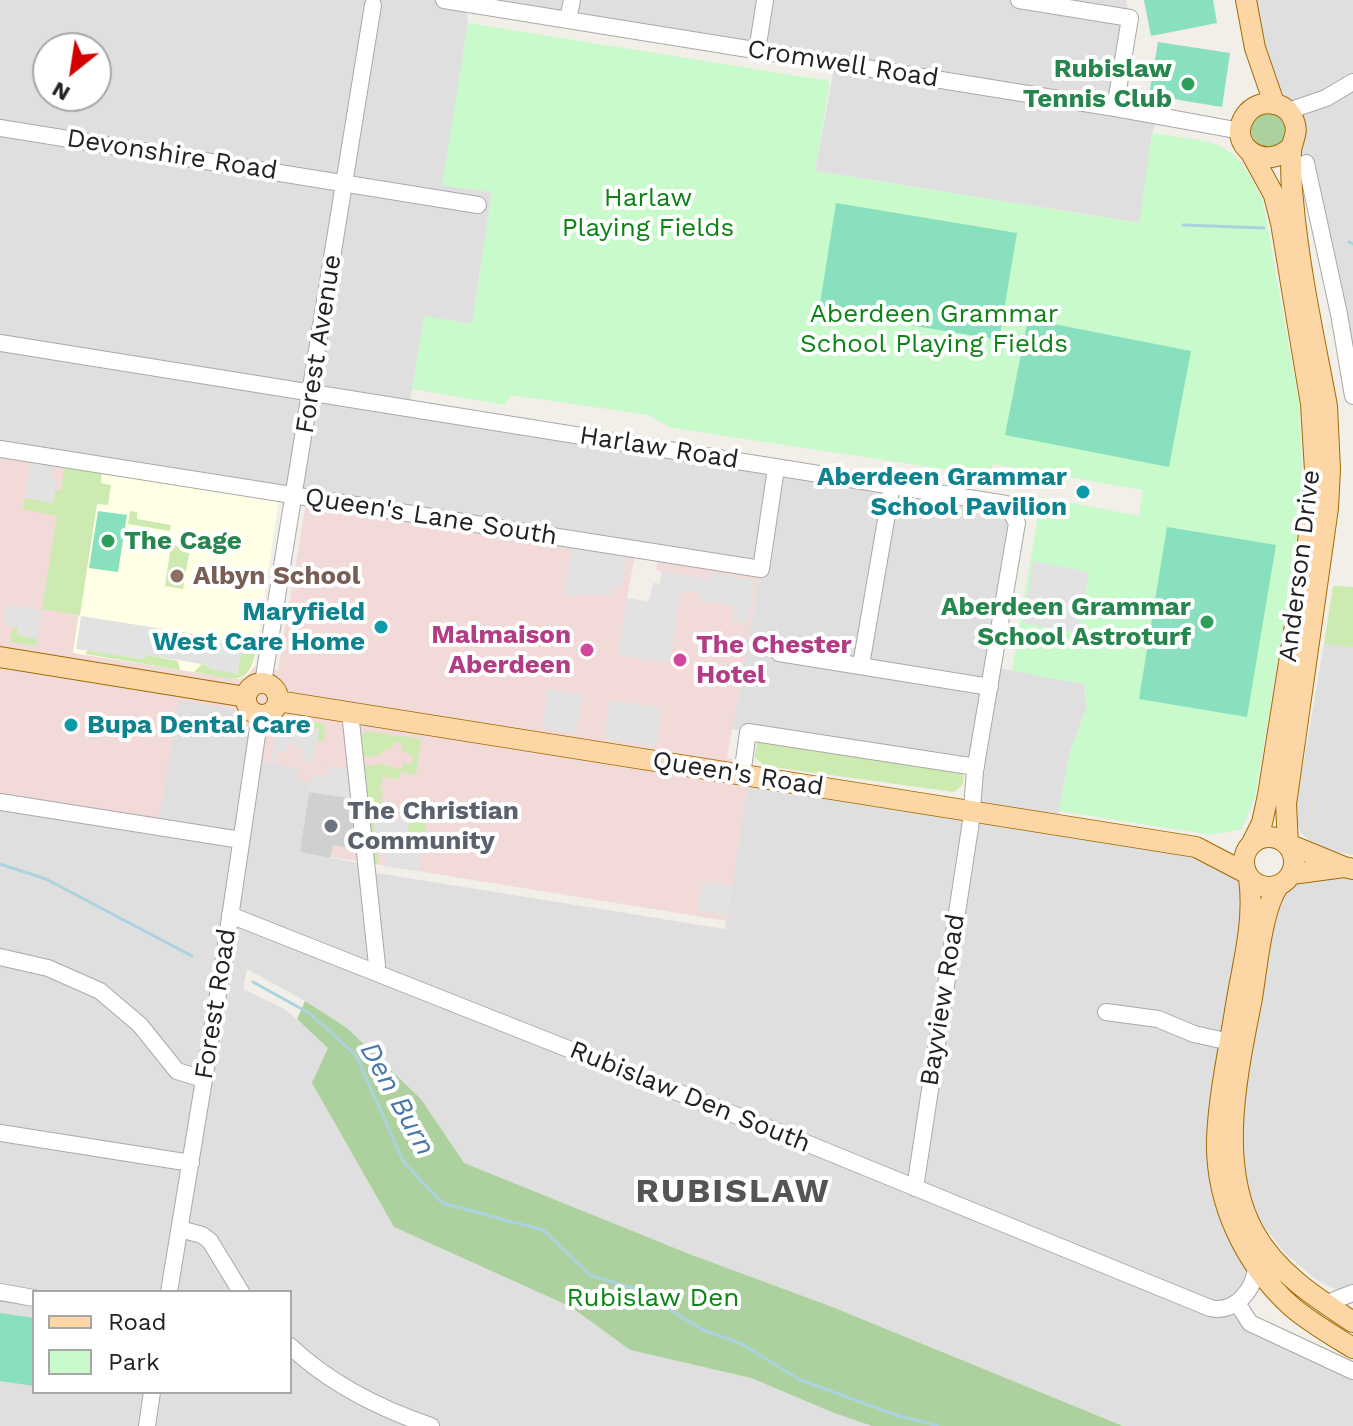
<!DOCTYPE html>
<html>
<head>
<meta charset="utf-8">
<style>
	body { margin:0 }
	#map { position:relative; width:1353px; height:1426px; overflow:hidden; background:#f2efe9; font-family:"Work Sans",sans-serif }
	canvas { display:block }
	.legend { position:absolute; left:32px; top:1290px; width:260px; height:104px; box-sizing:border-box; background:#fff; border:2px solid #a7a7a7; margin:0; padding:10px 14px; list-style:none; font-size:24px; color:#222 }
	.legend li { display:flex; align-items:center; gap:16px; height:40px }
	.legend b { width:40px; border:2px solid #a7a7a7 }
	.north { position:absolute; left:32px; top:32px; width:80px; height:80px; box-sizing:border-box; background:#fff; border:2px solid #a7a7a7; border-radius:50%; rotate:210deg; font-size:22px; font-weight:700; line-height:32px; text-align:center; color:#222 }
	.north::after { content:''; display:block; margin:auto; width:28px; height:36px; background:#d40000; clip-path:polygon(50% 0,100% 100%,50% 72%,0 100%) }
</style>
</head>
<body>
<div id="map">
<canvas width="1353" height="1426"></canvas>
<ul class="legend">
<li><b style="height:10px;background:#fcd6a4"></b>Road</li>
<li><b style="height:22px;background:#c8facc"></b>Park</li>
</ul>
<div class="north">N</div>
</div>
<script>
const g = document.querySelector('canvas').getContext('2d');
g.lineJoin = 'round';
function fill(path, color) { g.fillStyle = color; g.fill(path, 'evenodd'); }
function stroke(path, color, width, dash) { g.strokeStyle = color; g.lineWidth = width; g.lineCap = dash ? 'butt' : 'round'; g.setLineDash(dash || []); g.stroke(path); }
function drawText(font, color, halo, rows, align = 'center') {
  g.font = font + ' "Work Sans",sans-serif'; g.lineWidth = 8; g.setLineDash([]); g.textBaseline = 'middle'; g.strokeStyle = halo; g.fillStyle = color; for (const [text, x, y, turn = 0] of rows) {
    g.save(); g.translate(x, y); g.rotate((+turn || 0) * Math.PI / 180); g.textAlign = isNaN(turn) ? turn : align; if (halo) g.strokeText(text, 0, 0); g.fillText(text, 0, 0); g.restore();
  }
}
fill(new Path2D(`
	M0,0h1126l4,18 -15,89 44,9 -7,17 -12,90 -325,-52 20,-108 -369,-59 2,19 -25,162 49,7 -20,132 -48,-7 -15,90 597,97 11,19 -24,144 91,17 3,23 -17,45 -13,72 101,18 88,31 -27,243 37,150 -13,47 110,59v54h-230l-293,-120 -138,-51 -229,-92 -42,-64 -74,-71 -42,-27 -58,-32 -4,20 40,19 33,27 12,13 66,179 177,80 59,43 121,28 83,35 38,13h-872v-618l179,-108 56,9 24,15 -5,37 46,8 10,14 -10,69 63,12 1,7 361,58 24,-153 221,35 6,-44 -244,-38 28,-155 -760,-120zM48,48h48v48h-48zM34,1292h256v100h-256z
	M1246,0h107v396l-47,-233 -18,-52 -6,-4z
	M1353,639v216l-24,-5 -16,-6 -12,-11 -5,-14v-13l28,-162z
	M1353,869v422h-15l-23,-12 -30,-26 -19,-24 -12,2 -21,-72 46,-274z`), '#e0dfdf');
fill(new Path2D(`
	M0,454l102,16 -29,182 113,19 53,8 12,-7 3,-6 24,4 28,-167 329,51 -8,44 22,4 4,-19 7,1 2,-12 -6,-3 2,-11 102,16 -33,184 24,5 -24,158 -427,-69 10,-69 -12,-3 2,-11 -46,-8 5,-37 -25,-15 -55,-8 -20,120 -159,-24z`), '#f2dad9');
fill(new Path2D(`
	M102,470l177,28 -25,168 -8,10 -7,3 -166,-26z`), '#ffffe5');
fill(new Path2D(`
	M309,792l46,7 6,51 -28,-5 -3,13 -30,-6z`), '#d0d0d0');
fill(new Path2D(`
	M65,464l37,6 -1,13 10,2 -3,20 -11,-1 -17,111 -38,-6 15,-93 -34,-7 2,-11 28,4 2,-12h6z
	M130,511l7,1v7l34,6 -1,6 -42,-7z
	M171,545l19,3 -7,41 -18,-3z
	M1333,586l20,1v60l-29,-3z
	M17,627l1,8 19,4 -1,7 -26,-4 2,-12z
	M243,642l14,2c-7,48 -24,34 -63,28l8,-8 35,10z
	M88,650l55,9 4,-4 31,6 2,9 -95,-16z
	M286,718l39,6 -1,18 -7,-1 2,-12 -38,-8z
	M366,731l55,8 -5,36 -15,-3 -2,7 -17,-2 -2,13 3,1 -4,24h-6l6,49h-6l-11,-94 2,-4 19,-2 17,6 4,-7 7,1 2,-8 -12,-6 1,-7 -9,-2 -1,8 -4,-1c-7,8 -17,11 -27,7l-1,-22 3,2z
	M758,741l206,29 -1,14 -9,8 -189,-26 -11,-9z
	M417,803l12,2 -6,38 -17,-2 5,-31h5z`), '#cdebb0');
fill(new Path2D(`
	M1251 130a18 18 0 1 1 36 0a18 18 0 1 1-36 0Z
	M305,1001l42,27 74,71 43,64 228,92 138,51 293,120h-251l-38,-13 -83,-35 -121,-28 -59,-43 -177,-80 -82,-144 16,-35 -31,-29z`), '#add19e');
fill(new Path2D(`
	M468,23l362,58 -15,90 324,52 13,-90c65,10 81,3 111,68l36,202 3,61 -2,61 -45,272 -13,32 -30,6 -153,-24 11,-59 17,-45 -2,-23 -73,-13 29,-174 98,19 4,-26 -150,-26 -3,12 -318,-48 -24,-13 -137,-20 -6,10 -93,-16 12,-73 48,8 20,-132 -50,-7z`), '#c8facc');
fill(new Path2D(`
	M1144,0h69l4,23 -66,13z
	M1158,42l72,11 -8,54 -73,-12z
	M836,203l181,30 -18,107 -180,-30z
	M1028,319l163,32 -22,116 -164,-32z
	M98,511l29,4 -9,57 -29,-4z
	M1167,527l109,18 -29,172 -108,-18z
	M0,1313l34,5v68l-34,-5z`), '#88e0be');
fill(new Path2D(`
	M31,459l23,3 -3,17 6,1 -4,23 -28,-5z
	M572,545l56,8 -6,34 -9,-1 -2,9h-47z
	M1033,561l56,11 -12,61 -54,-10z
	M662,571l46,8 1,-7 46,8 -7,43 -16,-2 2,-15 -35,-5 1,-6 -12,-5 -1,3h-7l-10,70 -52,-8 9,-57 22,4 4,-19 7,1z
	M7,605l35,5 -5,29 -20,-4 1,-8 -14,-3z
	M81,616l139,22v2l23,2 -6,32 -27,-5 -3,-4 -60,-10 -4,4 -67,-10z
	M548,689l35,6 -7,39 -34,-6z
	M610,700l52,8 -6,39 -52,-9z
	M281,721l38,8 -6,34 -11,-2 1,-13 -15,-5 -2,9 -9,-1 -1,14 -6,-1 7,-35 -1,-4z
	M328,767l21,1 6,31 -46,-7 3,-17 14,2z
	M373,814l36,6 -3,21 17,2 -4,28 -34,-5 2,-10 -10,-1z
	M702,882l30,4 -4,30 -30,-5z`), '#e2e2e2');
stroke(new Path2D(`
	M1183,225l81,3
	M1349,242l4,2
	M0,864l46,15 146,77
	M253,982l56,31 47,42 47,106 39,42 101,27 47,45 48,15 65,40 39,14 58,36 99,36 39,10`), '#aad3df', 3);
const minor = new Path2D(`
	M444,0l671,108 126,23
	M1019,0l111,18 -15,90
	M568,20l4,-20
	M757,51l8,-51
	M1288,111l38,-13 27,-16
	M0,128l478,77
	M1306,163l33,151 14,82
	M0,343l1006,161 11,19 -42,248 -4,50 -56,367
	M0,449l761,120 15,-101
	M779,653l211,34
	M861,665l31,-180
	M263,683l110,-678
	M350,712l27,253 -2,7
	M742,775l6,-43 228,35
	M0,802l241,38
	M230,915l576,228 404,165c25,6 45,-19 46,-42
	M0,957l48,11 52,23 40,34 37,46 26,8
	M1106,1012l52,7 36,15 36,8
	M0,1133l191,30
	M180,1229l22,6 8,6 31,51
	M0,1292l34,6
	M169,1292l55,-334 36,-243
	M1237,1303l13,20 103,48
	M1325,1304l28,-11
	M290,1346c39,37 91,63 141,80
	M147,1426l5,-34`);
const major = new Path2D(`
	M1246,0l9,48 19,55
	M1251,153l23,42 7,28 30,181 4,67 -7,72 -40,252 -6,28 -9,18
	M0,657l246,40
	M246 699a16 16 0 1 1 32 0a16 16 0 1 1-32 0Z
	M278,701l918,146 50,26
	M1244 862a25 25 0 1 1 50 0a25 25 0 1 1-50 0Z
	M1288,844l-2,-40 42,-296 2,-39 -3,-63c-13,-69 -28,-137 -34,-206 -2,-16 -2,-34 -2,-49 1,-11 8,-18 3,-30 -7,-21 -36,-24 -49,-5 -19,29 20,57 46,31
	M1288,844l56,23
	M1292,874l52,-7 9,2
	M1249,878c6,43 -6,84 -13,127 -7,44 -17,89 -19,133 -2,64 28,127 75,169 19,16 40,28 61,41
	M1279,885c-17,23 -22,83 -27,113 -14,73 -36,165 2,234 22,40 62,66 99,90`);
stroke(minor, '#a9a9a9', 18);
stroke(major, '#a06b00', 22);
stroke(minor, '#fff', 16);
stroke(major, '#fcd6a4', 20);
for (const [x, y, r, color] of [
	[1188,84,8,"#2e9e5b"],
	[1083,492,8,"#0f9aa8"],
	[108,541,8,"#2e9e5b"],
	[177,576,8,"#8d6e63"],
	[1207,622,8,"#2e9e5b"],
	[381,627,8,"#0f9aa8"],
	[587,650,8,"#d1479c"],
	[680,660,8,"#d1479c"],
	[71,725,8,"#0f9aa8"],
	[331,826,8,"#6b7280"]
]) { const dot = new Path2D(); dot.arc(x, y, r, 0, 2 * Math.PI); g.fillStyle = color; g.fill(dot); stroke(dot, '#fff', 3); }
drawText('26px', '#222', '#fff', [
	["Cromwell Road",843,64,9],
	["Devonshire Road",172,155,9],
	["Forest Avenue",319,344,-81],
	["Harlaw Road",659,448,9],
	["Queen's Lane South",431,517,9],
	["Anderson Drive",1300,566,-83],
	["Queen's Road",738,774,9],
	["Bayview Road",943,1000,-81],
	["Forest Road",216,1004,-81],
	["Rubislaw Den South",690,1097,22]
]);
drawText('bold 26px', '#27864d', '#fff', [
	["Rubislaw",1172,69],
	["Tennis Club",1172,99],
	["The Cage",124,541,"left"],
	["Aberdeen Grammar",1191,607],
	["School Astroturf",1191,637]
], 'right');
drawText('26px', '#0c8416', '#fff', [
	["Harlaw",648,198],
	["Playing Fields",648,228],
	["Aberdeen Grammar",934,314],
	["School Playing Fields",934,344],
	["Rubislaw Den",653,1298]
]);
drawText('bold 26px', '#0d838f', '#fff', [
	["Aberdeen Grammar",1067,477],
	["School Pavilion",1067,507],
	["Maryfield",365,612],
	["West Care Home",365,642],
	["Bupa Dental Care",87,725,"left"]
], 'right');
drawText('bold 26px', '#785e54', '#fff', [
	["Albyn School",193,576]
], 'left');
drawText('bold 26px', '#b23c85', '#fff', [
	["Malmaison",571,635],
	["Aberdeen",571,665],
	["The Chester",696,645,"left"],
	["Hotel",696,675,"left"]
], 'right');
drawText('bold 26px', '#5b616d', '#fff', [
	["The Christian",347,811],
	["Community",347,841]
], 'left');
drawText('italic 28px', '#4a7aab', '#fff', [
	["Den Burn",397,1099,61]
]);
g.letterSpacing = '2px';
drawText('bold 34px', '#555', '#fff', [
	["RUBISLAW",733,1192]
]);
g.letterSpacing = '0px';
</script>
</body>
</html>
